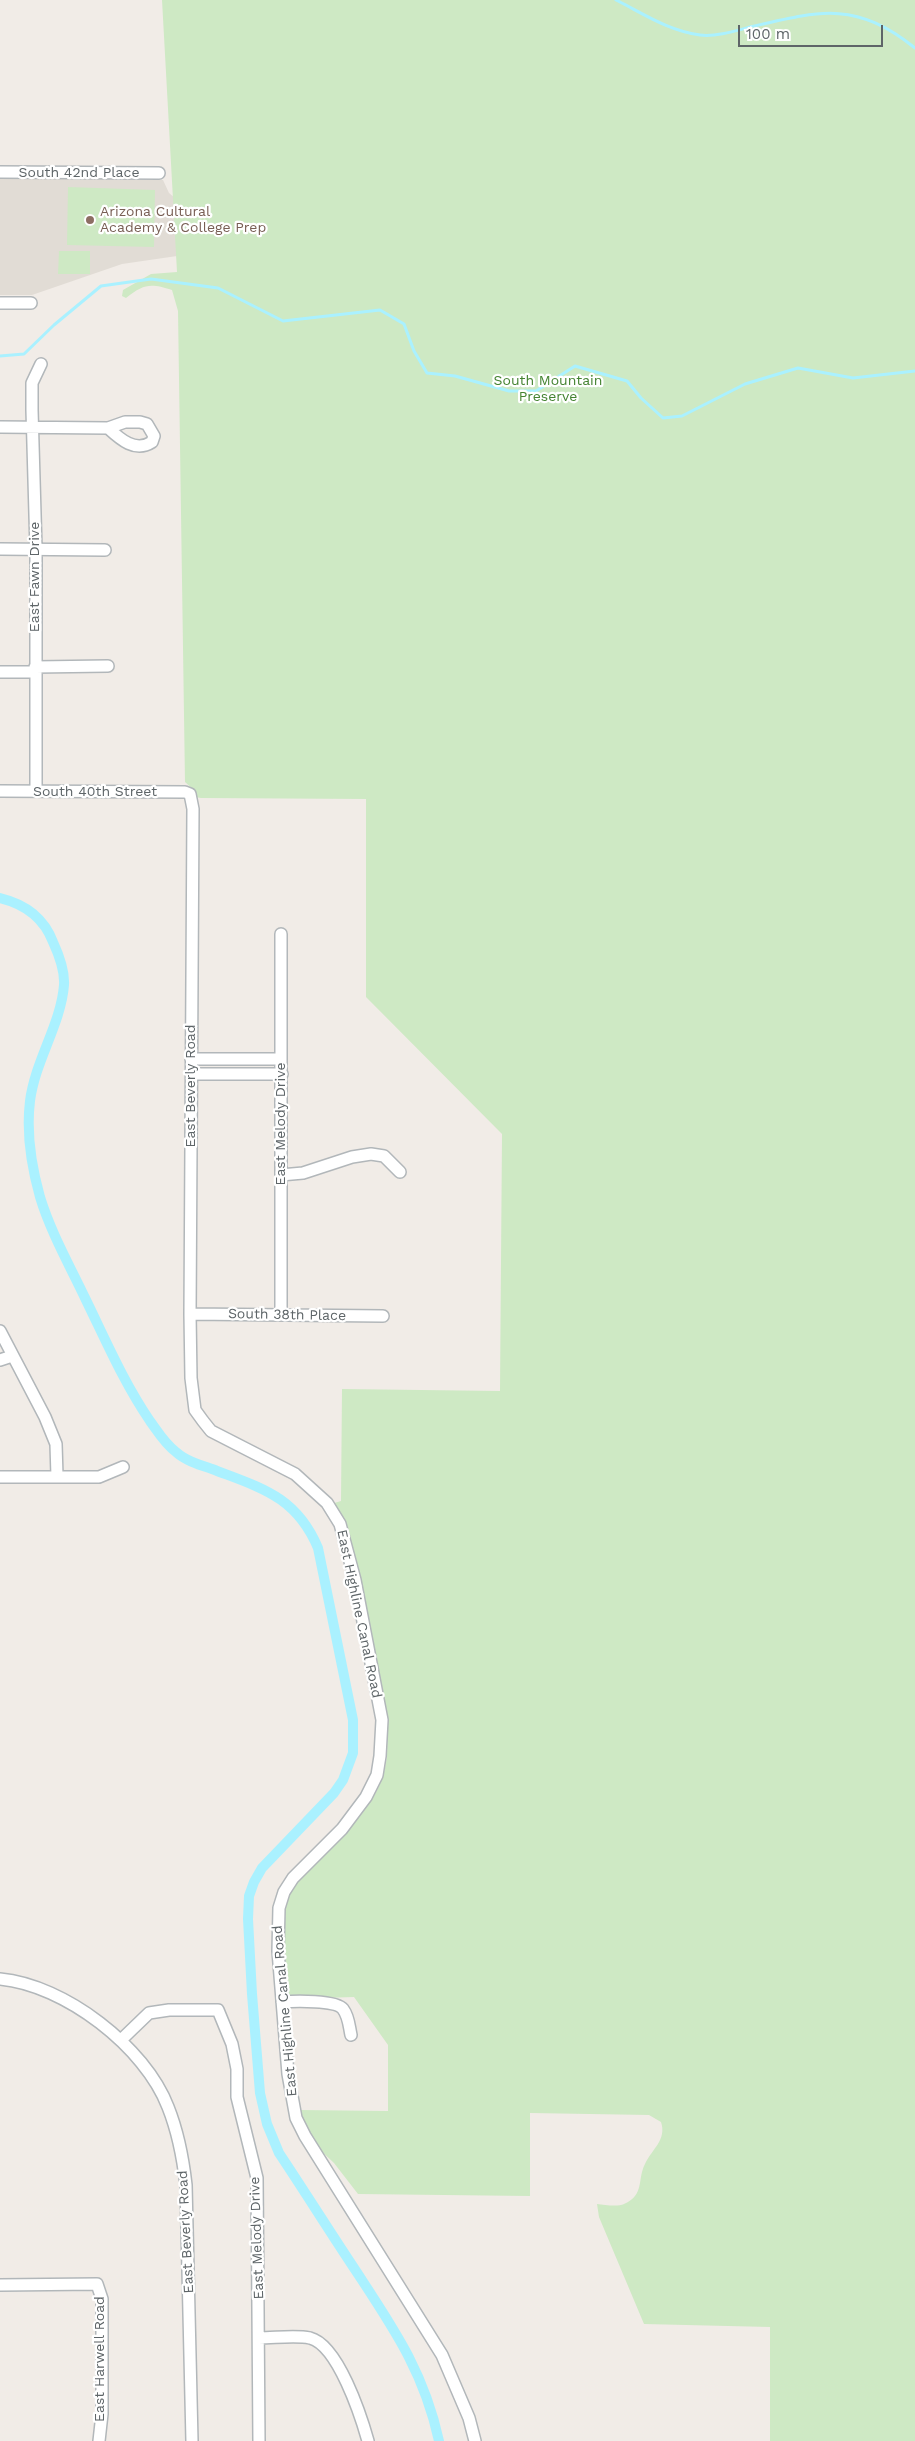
<!DOCTYPE html>
<html>
<head>
<meta charset="utf-8">
<style>
	body { margin:0 }
	#map { position:relative; width:915px; height:2441px; overflow:hidden; background:#f1ece7; font-family:"Work Sans",sans-serif }
	canvas { display:block }
	.scale { position:absolute; left:738px; top:25px; width:145px; height:22px; box-sizing:border-box; border:2px solid #5e6568; border-top:0; padding-left:6px; font-size:15px; line-height:18px; white-space:nowrap; color:#5e6568; -webkit-text-stroke:4px #fff; paint-order:stroke }
</style>
</head>
<body>
<div id="map">
<canvas width="915" height="2441"></canvas>
<div class="scale">100 m</div>
</div>
<script>
const g = document.querySelector('canvas').getContext('2d');
g.lineJoin = 'round';
function fill(path, color) { g.fillStyle = color; g.fill(path, 'evenodd'); }
function stroke(path, color, width, dash) { g.strokeStyle = color; g.lineWidth = width; g.lineCap = dash ? 'butt' : 'round'; g.setLineDash(dash || []); g.stroke(path); }
function drawText(font, color, halo, rows, align = 'center') {
  g.font = font + ' "Work Sans",sans-serif'; g.lineWidth = 4.5; g.setLineDash([]); g.textBaseline = 'middle'; g.strokeStyle = halo; g.fillStyle = color; for (const [text, x, y, turn = 0] of rows) {
    g.save(); g.translate(x, y); g.rotate((+turn || 0) * Math.PI / 180); g.textAlign = isNaN(turn) ? turn : align; if (halo) g.strokeText(text, 0, 0); g.fillText(text, 0, 0); g.restore();
  }
}
fill(new Path2D(`
	M0,178l163,2 6,13 12,10 3,52 -62,9 -90,31h-32z`), '#e1dcd5');
fill(new Path2D(`
	M162,0h753v2441h-145v-114l-126,-3 -45,-107 -2,-13c8,1 21,3 27,0 21,-9 13,-25 21,-40 7,-15 22,-24 16,-42l-12,-7 -119,-2v83l-172,-2 -24,-31 -19,-18 -11,-19 -5,-16 89,1v-66l-34,-48 -61,2 -7,-3c-1,-24 -9,-78 0,-99 7,-16 20,-26 32,-38 26,-26 59,-53 67,-91 4,-16 2,-34 0,-50 -13,-69 -20,-152 -54,-214l10,-3 1,-112 158,2 2,-257 -136,-137v-198l-165,-1 -6,-1v-6l-10,-9 -7,-471 -6,-21c-22,-7 -28,-6 -46,8l-4,-2 1,-6 28,-16 26,-2z
	M68,187l87,3 -1,57 -87,-2z
	M59,251h31v23h-32z`), '#cee9c4');
stroke(new Path2D(`
	M616,0c28,14 53,31 84,35 15,2 35,-4 50,-8 69,-16 105,-27 165,21
	M0,356l24,-2 30,-29 47,-39 50,-7 67,9 65,33 97,-11 24,14 10,27 13,22 28,3 54,15h27l39,-25 52,15 14,17 22,20 19,-2 63,-32 53,-16 55,10 62,-7`), '#aaf1ff', 3);
stroke(new Path2D(`
	M0,898c25,6 44,20 53,44 6,13 12,28 11,43 -3,39 -29,76 -34,116 -4,33 1,64 10,96 11,36 30,69 46,103 20,41 38,83 64,121 8,11 15,23 26,31 10,9 24,13 36,17 49,19 84,27 106,79l35,172v33l-10,27 -9,13 -72,75 -8,14 -5,14 -1,23 4,75 8,99 7,31 12,29c26,39 51,79 77,118 38,58 68,101 83,170`), '#aaf1ff', 10);
const minor = new Path2D(`
	M0,172l159,1
	M0,303h31
	M0,427l108,1 17,-6h15l7,2 7,12 -2,6c-17,11 -32,-3 -44,-14
	M0,549l105,1
	M35,667l73,-1
	M0,672h35
	M0,791l185,1 5,2 3,15 -3,505 1,64 4,32 8,11 8,10 84,43 32,29 13,21 15,56 27,140 -2,36 -3,19 -11,22 -24,32 -49,49 -9,14 -5,16 -1,43 10,123 8,44 9,18 137,219 27,63 6,23
	M36,791v-242l-4,-139v-27l9,-19
	M281,934v380
	M191,1059h90
	M191,1074h91
	M281,1175l22,-2 49,-16 19,-3 13,2 16,16
	M190,1314l193,2
	M0,1331l45,86 11,27 1,32
	M0,1360l12,-4
	M0,1477h99l24,-10
	M0,1979c65,6 145,68 168,128 10,25 15,51 18,78l6,256
	M282,2002c13,-1 54,-2 61,7 6,8 6,17 8,26
	M122,2039l27,-26 20,-3h49l14,34 5,25v28l20,81 2,263
	M0,2285l97,-1 5,15v115l-3,27
	M259,2338c16,0 36,-3 51,0 28,7 51,78 58,103`);
stroke(minor, '#b2b7ba', 14);
stroke(minor, '#fff', 11);
for (const [x, y, r, color] of [
	[90,220,5,"#8d6e63"]
]) { const dot = new Path2D(); dot.arc(x, y, r, 0, 2 * Math.PI); g.fillStyle = color; g.fill(dot); stroke(dot, '#fff', 2); }
drawText('14px', '#5e6568', '#fff', [
	["South 42nd Place",79,173],
	["East Fawn Drive",35,577,-90],
	["South 40th Street",95,792],
	["East Beverly Road",191,1086,-90],
	["East Melody Drive",281,1124,-90],
	["South 38th Place",287,1315,1],
	["East Highline Canal Road",359,1614,78],
	["East Highline Canal Road",285,2011,-95],
	["East Beverly Road",186,2232,-93],
	["East Melody Drive",257,2238,-92],
	["East Harwell Road",100,2359,-90]
]);
drawText('14px', '#785e54', '#fff', [
	["Arizona Cultural",100,212],
	["Academy & College Prep",100,228]
], 'left');
drawText('14px', '#448331', '#fff', [
	["South Mountain",548,381],
	["Preserve",548,397]
]);
</script>
</body>
</html>
